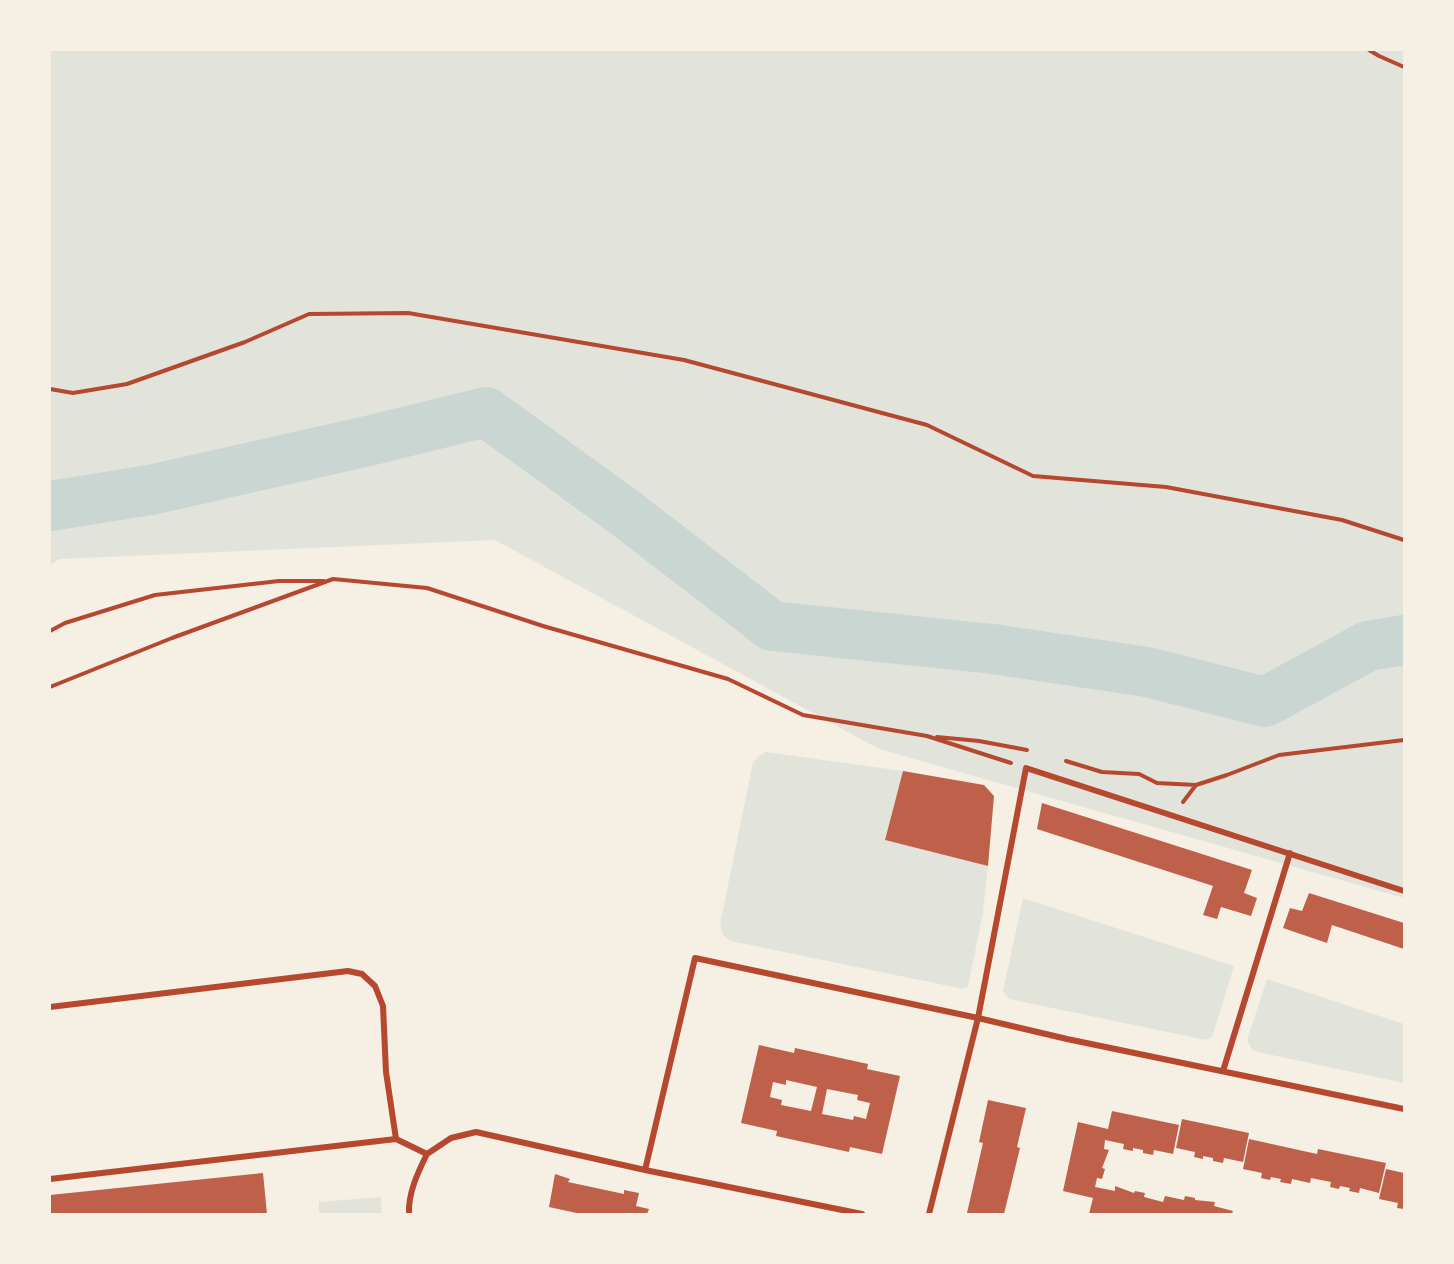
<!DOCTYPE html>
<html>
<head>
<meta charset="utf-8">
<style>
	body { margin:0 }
	#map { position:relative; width:1454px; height:1264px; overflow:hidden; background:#f6efe4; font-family:"IBM Plex Serif",serif }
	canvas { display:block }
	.frame { position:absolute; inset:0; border:51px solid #f6efe4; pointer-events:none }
</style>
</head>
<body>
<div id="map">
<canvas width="1454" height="1264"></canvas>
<div class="frame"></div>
</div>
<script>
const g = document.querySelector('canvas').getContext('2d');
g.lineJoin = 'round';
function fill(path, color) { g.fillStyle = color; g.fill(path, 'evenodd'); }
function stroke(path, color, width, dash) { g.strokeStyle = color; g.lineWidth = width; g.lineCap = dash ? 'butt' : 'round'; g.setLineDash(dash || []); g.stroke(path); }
fill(new Path2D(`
	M50,50h1354v848l-525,-149 -384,-209 -435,19 -10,6z
	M766,752l137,19 -18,69 103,26 -5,47 -15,74 -5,2 -232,-48 -8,-6 -3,-11 33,-161 6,-7z
	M1023,898l211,68 -22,71 -6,3 -197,-41 -6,-8z
	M1267,979l137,45v59l-151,-32 -6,-11z
	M381,1197l1,17h-63v-12z`), '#e2e4dc');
stroke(new Path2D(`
	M50,506l100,-16 218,-49 118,-29 138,100 148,114 221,23 154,23 118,30 103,-56 36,-6`), '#c9d6d2', 50);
fill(new Path2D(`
	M903,771l81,14 10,11 -6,70 -103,-26z
	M1042,803l210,67 -8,23 13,5 -6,18 -30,-9 -4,12 -14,-4 10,-29 -176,-57z
	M1309,893l95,30v26l-72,-24 -5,18 -44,-15 7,-20 12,3z
	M759,1045l35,8 1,-5 73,16 -1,5 33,7 -18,78 -32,-7 -1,5 -73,-16 1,-5 -36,-8zM786,1080l31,7 -6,24 -30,-6 1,-5 -12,-3 3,-15 13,3zM827,1089l31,6 -1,5 13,3 -4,16 -12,-3 -1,4 -31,-6z
	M988,1100l38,8 -9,39 3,1 -16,66h-30l-7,-1 16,-70 -4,-1z
	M1112,1111l67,14 -6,29 -19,-4 -1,5 -10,-2v-3l-10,-2v3l-10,-2 1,-5 -19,-4 -1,9 5,1 -7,18 3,1 -3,10 -5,-1 -2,9 20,4v-5l19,7 1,-2 10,2 -1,4 19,5 2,-6 19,4 1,-4 10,2v2l20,2 -1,4 19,5 -1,3h-143l4,-16 -30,-7 15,-69 30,7z
	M1182,1119l67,14 -6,29 -19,-4 -1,5 -10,-2v-3l-10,-2v3l-9,-2 1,-5 -19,-4z
	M1249,1139l68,15 1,-5 68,14 -7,30 -19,-5 -1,5 -10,-2 1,-3 -10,-2 -1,3 -9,-2 1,-5 -20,-4 -1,5 -18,-4 -1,5 -11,-2 1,-3 -10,-2 -1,3 -9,-2 1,-5 -19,-4z
	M1386,1169l18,4v36l-7,-1 1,-5 -19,-4z
	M263,1173l4,41h-217v-19z
	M555,1174l15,5 -2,3 56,12v-4l15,3 -3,13 13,3 -2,5h-66l-32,-7z`), '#bf614a');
stroke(new Path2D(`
	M1369,50l10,6 25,11
	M50,389l23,4 54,-9 118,-42 64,-28 99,-1 276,47 243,65 106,51 133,11 176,33 62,20
	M50,631l15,-8 90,-28 124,-14h45
	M50,687l122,-49 161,-59 94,9 116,38 185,53 75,36 124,21 84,27
	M937,737l42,4 48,9
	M1066,761l36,11 37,2 18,9 39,2
	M1183,802l13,-17 31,-10 52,-20 125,-15`), '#b5482f', 4);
stroke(new Path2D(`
	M50,1007l298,-36 14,3 13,12 8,20 3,66 10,67 31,15
	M1223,1071l67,-218
	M427,1154l24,-16 25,-6 169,38 217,44
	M645,1170l50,-212 283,60 89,21 337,70
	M50,1179l346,-40
	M409,1214c-1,-21 9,-42 18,-60
	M929,1214l49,-196 48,-250 378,123`), '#b5482f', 6);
</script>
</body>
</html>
